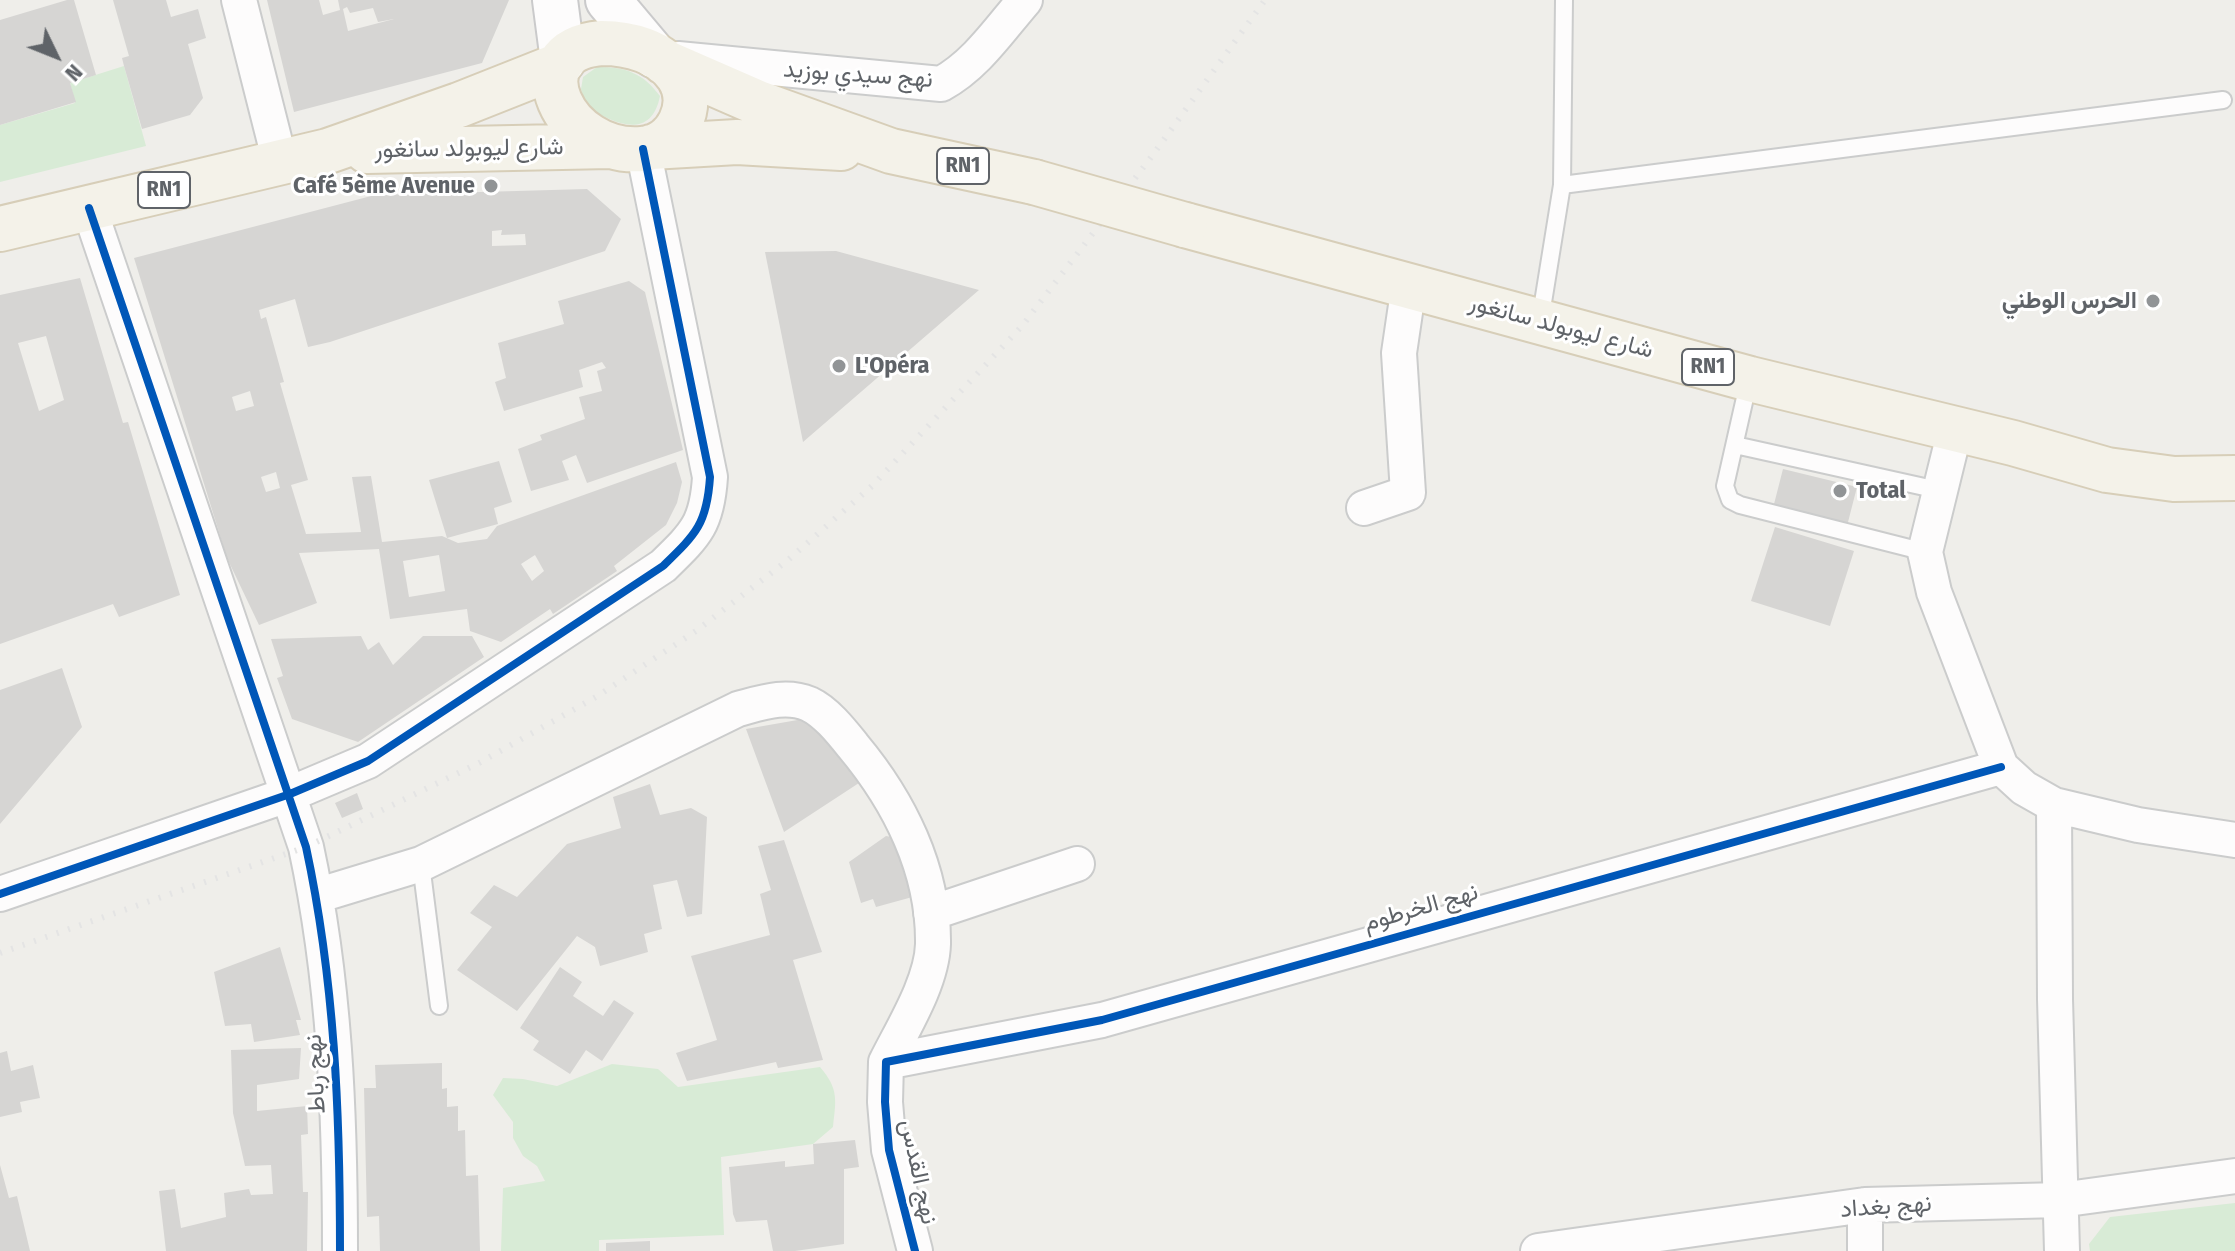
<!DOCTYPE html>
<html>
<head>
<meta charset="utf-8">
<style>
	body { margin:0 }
	#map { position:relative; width:2235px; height:1251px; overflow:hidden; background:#efeeea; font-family:"Fira Sans Condensed",sans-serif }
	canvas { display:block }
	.north { position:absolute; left:16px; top:16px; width:80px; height:80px; -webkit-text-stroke:6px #fff; paint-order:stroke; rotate:133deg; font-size:22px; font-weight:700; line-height:32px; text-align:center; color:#5f6368 }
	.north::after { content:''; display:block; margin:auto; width:28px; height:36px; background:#5f6368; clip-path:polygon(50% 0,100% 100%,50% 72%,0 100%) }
</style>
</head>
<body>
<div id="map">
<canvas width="2235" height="1251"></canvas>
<div class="north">N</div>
</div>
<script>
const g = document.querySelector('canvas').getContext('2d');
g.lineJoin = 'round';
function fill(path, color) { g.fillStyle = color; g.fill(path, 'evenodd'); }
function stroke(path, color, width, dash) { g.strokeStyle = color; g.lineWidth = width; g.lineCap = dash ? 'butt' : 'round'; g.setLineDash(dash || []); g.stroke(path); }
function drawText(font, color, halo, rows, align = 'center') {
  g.font = font + ' "Fira Sans Condensed",Vazirmatn,sans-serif'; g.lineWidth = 6; g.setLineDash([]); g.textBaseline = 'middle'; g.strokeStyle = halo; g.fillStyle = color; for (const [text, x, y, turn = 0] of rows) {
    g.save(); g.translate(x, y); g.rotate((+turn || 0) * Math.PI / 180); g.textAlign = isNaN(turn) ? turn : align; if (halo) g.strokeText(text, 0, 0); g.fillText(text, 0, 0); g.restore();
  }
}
fill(new Path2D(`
	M124,66l22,80 -146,36v-57l75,-22 -5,-20z
	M597,67c29,0 46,6 63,29 -9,46 -48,27 -74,10l-5,-17 2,-12z
	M612,1064l46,5 20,18 142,-20c19,22 16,33 13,60l-20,17 -92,13 3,78 -125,5v11h-98l2,-63 42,-7 -8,-15 -14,-10 -10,-18v-16l-20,-27 10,-17 20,1 34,7z
	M2235,1203v48h-145l-1,-7 21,-27z`), '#d8ebd6');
fill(new Path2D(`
	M67,0h7l22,75 -26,8 6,19 -76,23v-105z
	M113,0h53l5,17 27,-8 8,29 -18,6 15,54 -13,17 -48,14 -18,-63 -2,-8 7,-2z
	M267,0h52l4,15 17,-5 -2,-10h171l-27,63 -188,49zM347,7l3,6 23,-5 5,14 16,-3 -46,12 -5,-22z
	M587,189l34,30 -16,32 -275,91 -22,5 -13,-48 -36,11 2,9 5,-2 18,65 -4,1 28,97 -17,5 15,49 55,-2 -9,-55 19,-1 11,66 60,-6 16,7 29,-4 10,-13 179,-64 6,20 -5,21 -11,22 -52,41 3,5 -64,43 -3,-5 -49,33 -31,-11 -3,-22 -77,10 -11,-70 -80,4 18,50 -58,22 -32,-67 -93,-300 241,-63zM502,230l-1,5 24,-1 1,11 -34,1v-15zM250,391l4,15 -18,5 -4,-14zM276,472l4,16 -14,4 -5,-15zM439,555l6,36 -36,6 -6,-36zM535,555l9,16 -12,10 -11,-17z
	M836,251l143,39 -176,152 -38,-190z
	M80,278l43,145 5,-1 52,173 -61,22 -6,-13 -113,40v-349zM46,336l18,64 -25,11 -21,-68z
	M629,281l16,11 38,158 -96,33 -11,-28 -14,6 7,19 -38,11 -13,-42 24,-9 -2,-5 45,-16 -6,-22 23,-6 -5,-20 9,-3 -4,-6 -23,8 4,17 -79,24 -9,-29 11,-4 -8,-35 66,-19 -6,-23z
	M499,461l13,41 -18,6 4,16 -51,14 -18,-58z
	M1783,469l74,18 -10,39 -74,-18z
	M1775,527l79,24 -24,75 -79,-25z
	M361,636l7,14 11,-8 14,23 30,-29h49l12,21 -126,85 -66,-23 -15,-41 6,-2 -12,-37z
	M62,668l20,59 -82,97v-134z
	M809,718l53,63 -78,51 -38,-103z
	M650,784l10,31 31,-7 16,9 -5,97 -15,3 -10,-37 -24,5 9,44 -18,5 4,18 -48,14 -5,-19 -18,-11 -60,75 -60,-41 35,-43 -22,-14 24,-28 23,12 50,-53 54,-16 -8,-31z
	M357,793l6,16 -21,9 -7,-15z
	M886,836l16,3 14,57 -40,11 -3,-8 -12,4 -12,-41z
	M784,840l38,112 -29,8 30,100 -45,8 -2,-6 -89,19 -11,-28 41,-13 -26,-84 79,-21 -10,-41 11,-4 -13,-44z
	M280,947l21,73h-5l4,15 -46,7 -3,-18 -26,2 -11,-54z
	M560,967l22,15 -9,14 30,20 11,-16 20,13 -32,48 -16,-11 -16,24 -37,-24 6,-9 -19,-13z
	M301,1048l-2,31 -42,6v26l50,-5 1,28 -7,1 2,57h5l-1,59h-141l-7,-60 16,-2 6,39 45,-11 -2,-24 25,-4 2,6 22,-1 -2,-29 -26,1 -12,-53 -2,-63z
	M7,1051l4,20 22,-6 7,33 -20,4 2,10 -22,5v-64z
	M442,1063v26l5,-1v19l11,-1v25l7,-1 1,46 12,-1 2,76h-100l-1,-35 -12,1 -3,-129h12l-1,-23z
	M855,1140l4,27 -15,2v75l-49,7h-22l-6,-31 -31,2 -3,-8 -4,-47 56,-6v6l29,-3 -1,-20z
	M0,1165l9,33 8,-2 13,55h-30z
	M650,1241v10h-44v-8z`), '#d6d5d3');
const lane = new Path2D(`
	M1562,185l661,-85
	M1540,321l22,-136 2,-185
	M1749,380l-24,106 5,14 10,5 185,47
	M1735,445l203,45
	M421,864l18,142`);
const street = new Path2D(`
	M239,0l41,162
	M678,59l263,25c35,-19 58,-54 84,-84
	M89,208l217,639c29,135 34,267 34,404
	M1955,430l-30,122 9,40 67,175 23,21 30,17 1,194 7,252
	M1364,508l44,-15 -9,-140 10,-68
	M2054,805l84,20 97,15
	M0,894l290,-100 78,-33 295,-195c33,-32 44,-42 47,-89l-67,-328
	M316,896l105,-32 317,-155c23,-6 47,-15 71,-5 17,8 32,27 44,42 46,55 81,124 80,198 -1,38 -30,84 -47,118
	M931,913l146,-49
	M1865,1205v46
	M915,1251l-26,-101 -4,-48 1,-40 216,-42 899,-253
	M1538,1251l327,-46 195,-5 175,-24`);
const secondary = new Path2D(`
	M555,0l8,61
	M608,0l47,56`);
const primary = new Path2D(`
	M602,43c27,0 59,8 76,33 19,29 -1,70 -36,73 -78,7 -128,-99 -40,-106z
	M664,62l94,41 133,48 143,31
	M651,147l86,-5 104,6
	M367,151l243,-5
	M1185,225l565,154 263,64 94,27 67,9 61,-1
	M0,229l328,-78 131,-46 101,-40`);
stroke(lane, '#cbcccc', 20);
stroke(street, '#cbcccc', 38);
stroke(secondary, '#cacacb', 48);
stroke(primary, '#d7ceb8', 48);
stroke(lane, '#fdfcfc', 16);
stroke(street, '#fdfcfc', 34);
stroke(secondary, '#fdfcfc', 44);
stroke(primary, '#f4f2e9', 44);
stroke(new Path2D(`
	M0,953l306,-106 173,-84 117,-66 100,-66 92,-71 84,-74 150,-160 130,-170 113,-156`), '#e4e4e4', 6, [2, 10]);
const primaryBridge = new Path2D(`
	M1034,182l151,43`);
stroke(primaryBridge, '#d7ceb8', 48, []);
stroke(primaryBridge, '#f4f2e9', 44);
stroke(new Path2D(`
	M89,208l217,639c29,135 34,267 34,404
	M0,894l290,-100 78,-33 295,-195c33,-32 44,-42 47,-89l-67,-328
	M915,1251l-26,-101 -4,-48 1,-40 216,-42 899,-253`), '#0057b8', 8);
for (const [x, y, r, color] of [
	[491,186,8,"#919496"],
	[2153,301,8,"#919496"],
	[839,366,8,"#919496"],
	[1840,491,8,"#919496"]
]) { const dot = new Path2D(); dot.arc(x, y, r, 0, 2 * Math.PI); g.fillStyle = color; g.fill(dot); stroke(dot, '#fff', 3); }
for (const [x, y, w] of [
	[963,166,52],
	[164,190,52],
	[1708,367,52]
]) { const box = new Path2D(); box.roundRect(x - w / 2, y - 18, w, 36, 6); g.fillStyle = '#fff'; g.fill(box); stroke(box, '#5f6368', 2); }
drawText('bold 22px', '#5f6368', null, [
	["RN1",963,166],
	["RN1",164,190],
	["RN1",1708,367]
]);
drawText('24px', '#5f6368', '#fff', [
	["نهج سيدي بوزيد",858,75,4],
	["شارع ليوبولد سانغور",469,149,-1],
	["شارع ليوبولد سانغور",1561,327,15],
	["نهج الخرطوم",1421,908,-16],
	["نهج رباط",316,1074,-93],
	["نهج القدس",918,1172,78],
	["نهج بغداد",1886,1207,-4]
]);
drawText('bold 24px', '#5f6368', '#fff', [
	["Café 5ème Avenue",475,186],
	["الحرس الوطني",2137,301],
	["L'Opéra",855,366,"left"],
	["Total",1856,491,"left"]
], 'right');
</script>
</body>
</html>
